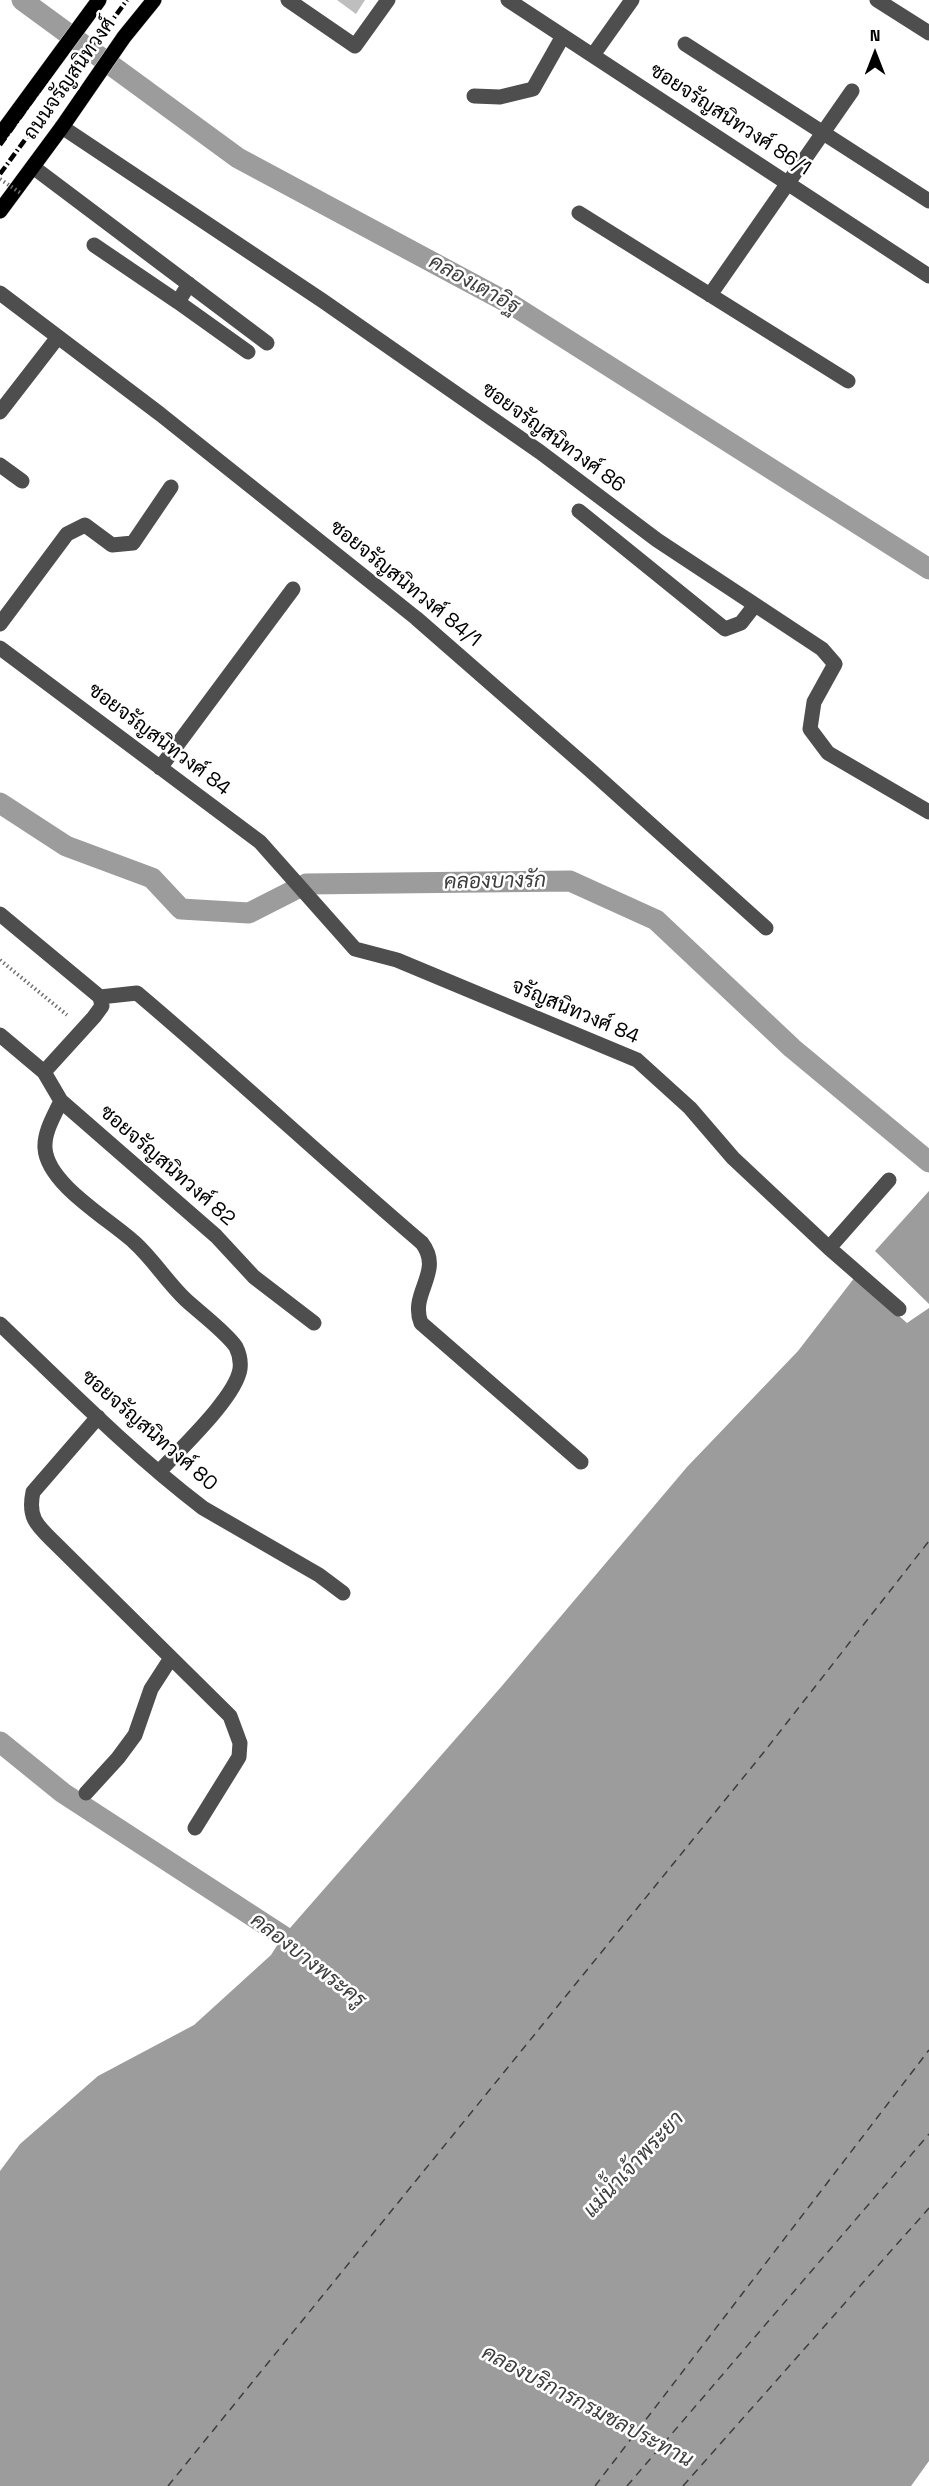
<!DOCTYPE html>
<html>
<head>
<meta charset="utf-8">
<style>
	body { margin:0 }
	#map { position:relative; width:929px; height:2486px; overflow:hidden; background:#fff; font-family:"Space Grotesk",sans-serif }
	canvas { display:block }
	.north { position:absolute; left:845px; top:24px; width:60px; height:60px; -webkit-text-stroke:4px #fff; paint-order:stroke; rotate:0deg; font-size:16px; font-weight:700; line-height:24px; text-align:center; color:#000 }
	.north::after { content:''; display:block; margin:auto; width:21px; height:27px; background:#000; clip-path:polygon(50% 0,100% 100%,50% 72%,0 100%) }
</style>
</head>
<body>
<div id="map">
<canvas width="929" height="2486"></canvas>
<div class="north">N</div>
</div>
<script>
const g = document.querySelector('canvas').getContext('2d');
g.lineJoin = 'round';
function fill(path, color) { g.fillStyle = color; g.fill(path, 'evenodd'); }
function stroke(path, color, width, dash) { g.strokeStyle = color; g.lineWidth = width; g.lineCap = dash ? 'butt' : 'round'; g.setLineDash(dash || []); g.stroke(path); }
function drawText(font, color, halo, rows, align = 'center') {
  g.font = font + ' "Space Grotesk",Sarabun,sans-serif'; g.lineWidth = 5; g.setLineDash([]); g.textBaseline = 'middle'; g.strokeStyle = halo; g.fillStyle = color; for (const [text, x, y, turn = 0] of rows) {
    g.save(); g.translate(x, y); g.rotate((+turn || 0) * Math.PI / 180); g.textAlign = isNaN(turn) ? turn : align; if (halo) g.strokeText(text, 0, 0); g.fillText(text, 0, 0); g.restore();
  }
}
fill(new Path2D(`
	M929,1191v113l-54,-53z
	M855,1277l52,46 22,-15v1153l-18,25h-911v-315l20,-27 78,-68 96,-51 77,-70 12,-19 218,-249 186,-220 111,-116z`), '#9c9c9c');
stroke(new Path2D(`
	M22,0l216,158 276,148 415,263
	M0,803l66,43 86,32 29,31 68,4 57,-29 264,-3 86,39 136,128 137,114
	M0,1742l63,51 220,143 21,18`), '#9c9c9c', 21);
stroke(new Path2D(`
	M168,2486l596,-734 165,-211
	M595,2486l334,-436
	M627,2486l302,-352
	M683,2486l246,-278`), '#3d3d3d', 1.5, [8, 6]);
fill(new Path2D(`
	M337,0h28l-9,14z`), '#bebebe');
const major = new Path2D(`
	M0,135l99,-135
	M0,211l62,-84 62,-90 30,-37`);
stroke(major, '#dbdbdb', 16);
stroke(new Path2D(`
	M0,960l67,55`), '#707070', 4, [1.5, 3]);
stroke(new Path2D(`
	M288,0l67,46 33,-46
	M508,0l421,276
	M877,0l52,33
	M685,44l244,157
	M593,55l39,-55
	M474,96l26,1 33,-8 30,-53
	M62,127l261,174 217,151 117,88 165,109 13,15 -21,38 -4,27 18,24 101,59
	M33,167l234,176
	M579,213l269,168
	M94,245l84,57
	M189,284l-11,18 70,50
	M0,293l160,121 256,204 174,152 176,158
	M710,295l142,-204
	M0,412l58,-75
	M0,465l22,16
	M579,511l146,118 16,-6 14,-18
	M0,624l67,-90 18,-9 27,20 21,-2 38,-56
	M0,648l260,194 95,107 42,11 240,100 53,48 43,50 96,90 70,61
	M160,768l133,-179
	M0,914l100,83 2,9 -8,11 -50,55
	M100,997l37,-4c97,82 189,168 285,250 22,29 -13,50 -1,80l160,139
	M0,1035l44,37 17,29 155,135 38,41 60,46
	M61,1101c-7,15 -17,31 -16,47 2,36 64,71 89,94 19,17 33,40 52,58 13,12 41,33 50,47 3,6 5,14 4,22 -4,28 -60,80 -81,103
	M829,1248l60,-68
	M0,1324c66,63 131,129 203,184l116,67 24,18
	M98,1417l-65,75c-6,28 6,35 25,54l172,170 10,27 -1,14 -44,71
	M86,1793l32,-35 17,-23 16,-46 20,-31`), '#4e4e4e', 15);
stroke(major, '#000', 15);
stroke(new Path2D(`
	M0,145l104,-145
	M0,174l127,-174`), '#000', 4.5, [9, 3, 1.5, 3]);
stroke(new Path2D(`
	M0,179l22,15`), '#707070', 4, [1.5, 3]);
drawText('20px', '#000', '#fff', [
	["ถนนจรัญสนิทวงศ์",70,79,-55],
	["ซอยจรัญสนิทวงศ์ 86/1",730,120,33],
	["ซอยจรัญสนิทวงศ์ 86",553,438,36],
	["ซอยจรัญสนิทวงศ์ 84/1",405,584,39],
	["ซอยจรัญสนิทวงศ์ 84",159,740,37],
	["จรัญสนิทวงศ์ 84",575,1012,23],
	["ซอยจรัญสนิทวงศ์ 82",167,1166,41],
	["ซอยจรัญสนิทวงศ์ 80",149,1431,41]
]);
drawText('italic 21px', '#3d3d3d', '#fff', [
	["คลองเตาอิฐ",474,285,29],
	["คลองบางรัก",495,882,-1],
	["คลองบางพระครู",308,1961,38],
	["แม่น้ำเจ้าพระยา",634,2165,-47],
	["คลองบริการกรมชลประทาน",587,2407,28]
]);
</script>
</body>
</html>
